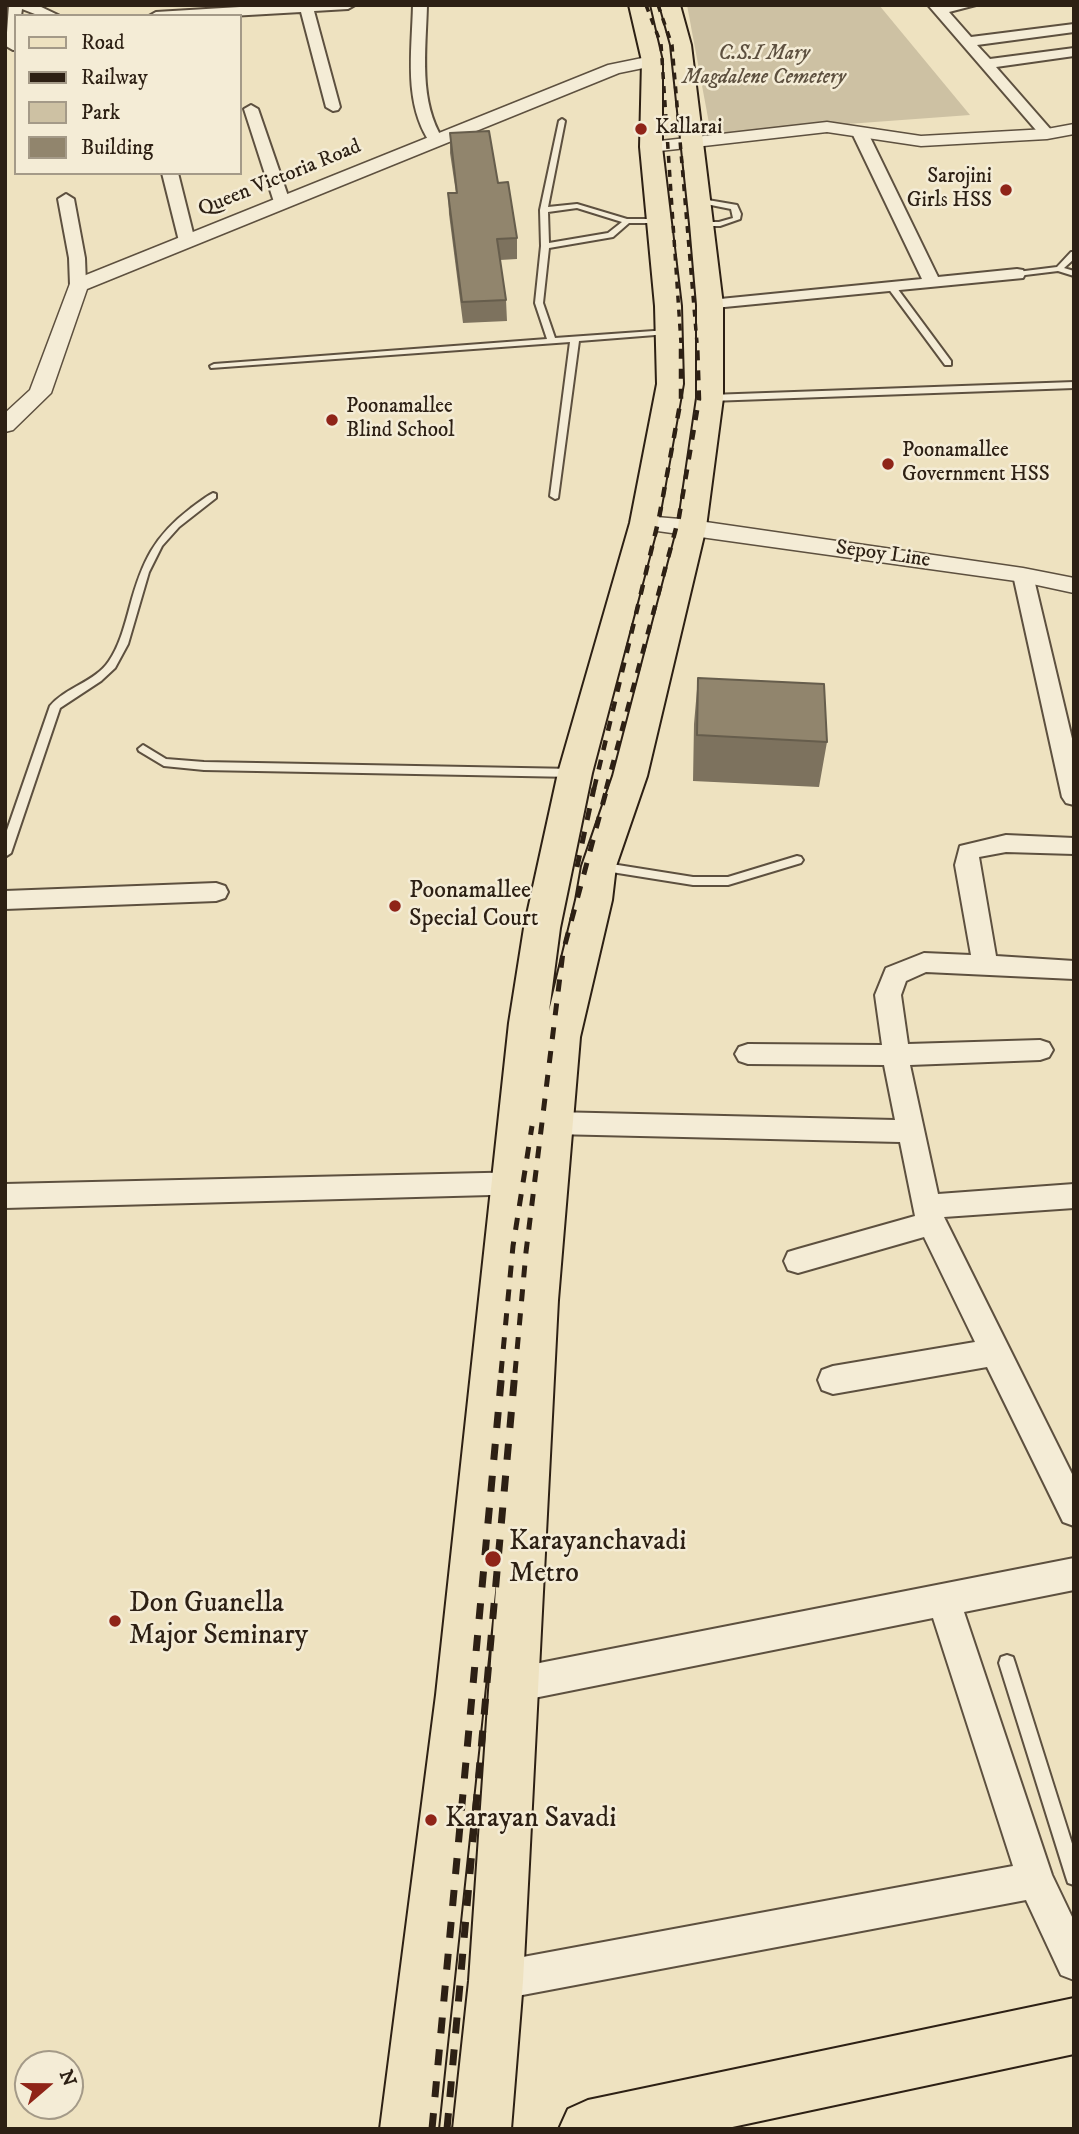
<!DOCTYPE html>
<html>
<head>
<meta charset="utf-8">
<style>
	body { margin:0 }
	#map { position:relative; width:1079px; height:2134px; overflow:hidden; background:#eee2c0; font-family:"IM FELL DW Pica",serif }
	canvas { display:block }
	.frame { position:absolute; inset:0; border:7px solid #2d2014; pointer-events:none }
	.legend { position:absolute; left:14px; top:14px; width:228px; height:161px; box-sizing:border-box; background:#f4ecd6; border:2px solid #a49a88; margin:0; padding:9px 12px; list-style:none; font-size:21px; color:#2d2014 }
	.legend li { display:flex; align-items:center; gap:14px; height:35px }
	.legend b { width:35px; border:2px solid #a49a88 }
	.north { position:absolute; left:14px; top:2050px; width:70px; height:70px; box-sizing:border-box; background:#f4ecd6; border:2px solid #a49a88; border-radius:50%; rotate:70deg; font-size:19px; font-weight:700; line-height:28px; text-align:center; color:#2d2014 }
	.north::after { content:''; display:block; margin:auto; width:24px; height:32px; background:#8f2418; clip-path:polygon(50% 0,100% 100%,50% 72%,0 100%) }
</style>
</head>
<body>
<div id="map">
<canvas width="1079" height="2134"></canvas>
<div class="frame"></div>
<ul class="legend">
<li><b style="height:9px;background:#eee2c0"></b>Road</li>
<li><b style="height:9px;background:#2d2014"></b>Railway</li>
<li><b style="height:19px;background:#cdc1a3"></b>Park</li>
<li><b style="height:19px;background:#91856d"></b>Building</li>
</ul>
<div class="north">N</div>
</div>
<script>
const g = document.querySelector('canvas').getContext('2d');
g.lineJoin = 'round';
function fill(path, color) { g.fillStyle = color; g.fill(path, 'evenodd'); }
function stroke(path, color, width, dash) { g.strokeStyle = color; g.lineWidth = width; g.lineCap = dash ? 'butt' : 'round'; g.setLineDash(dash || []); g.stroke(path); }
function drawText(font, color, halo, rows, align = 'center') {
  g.font = font + ' "IM FELL DW Pica",serif'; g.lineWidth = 5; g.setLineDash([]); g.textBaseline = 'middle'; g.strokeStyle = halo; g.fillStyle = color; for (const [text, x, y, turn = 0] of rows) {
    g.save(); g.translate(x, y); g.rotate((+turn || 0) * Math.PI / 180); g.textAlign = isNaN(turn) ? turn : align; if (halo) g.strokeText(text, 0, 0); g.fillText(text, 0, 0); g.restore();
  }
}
fill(new Path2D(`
	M687,5h192l91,110 -259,19z`), '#cdc1a3');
const service = new Path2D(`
	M562,119l3,2 -17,86 29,-3 50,15h33l4,2 -4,2h-31l-16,14 -64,11 -6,55 12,35 113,-8 4,2 -4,2 -89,7 -21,157 -3,1 -5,-3 20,-154 -359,26 -1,-2 4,-2 333,-25 -12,-36 6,-57 -1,-36 19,-89zM577,208l45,14 -14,11 -59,10 -1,-31z
	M696,198l41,7 4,9 -1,5 -20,7h-21v-4h20l14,-4 -2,-9 -35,-7z
	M1071,252h3v7l-10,9 10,3v5l-16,-5 -41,5 -4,-2 4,-2 40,-5z
	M888,284h6l57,77v4h-6l-57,-77z
	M1074,382v6l-364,13 -4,-3 4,-3z
	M213,493l3,1v4l-37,29 -17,19 -13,26 -21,72 -13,24 -14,13 -41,27 -49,145 -6,4v-21l45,-130c16,-19 45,-24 59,-45 11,-16 16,-37 21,-55 12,-44 24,-70 61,-98 7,-5 14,-11 22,-15z
	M143,745l23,14 38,3 370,7 5,4 -5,4 -370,-7 -40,-4 -25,-15 -1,-2z
	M797,856l4,1 2,3 -2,3 -73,22h-35l-94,-15 -6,-4 6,-4 94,15h35z
	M1007,1655l6,2 2,6 59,187v35l-6,-2 -2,-6 -67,-214 2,-6z`);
const minor = new Path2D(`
	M9,5h28l23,11h-20l-18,-7 -1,7h-5v34h-3l-7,-4z
	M273,5h82l-7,4 -34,2 26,96 -2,3 -5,1 -7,-4 -25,-95 -70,4h-82l7,-4z
	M413,5h14c-1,45 -9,97 17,136l-8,5 -5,-2c-28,-40 -19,-92 -18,-139z
	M928,5h48l-27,7 22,25 103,-13v8l-97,13 13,14 84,-11v8l-78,11 56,64 3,3 -3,3h-10z
	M251,105l7,4 32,93 -2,3 -6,2 -8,-5 -30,-93z
	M860,128l8,5 70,144 79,-8 6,1 2,4 -2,4 -319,31 -3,-4 3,-4 6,-1 212,-21 -70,-146z
	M162,173h16l17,68 -2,3 -6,2 -8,-5z
	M66,194l8,5 11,59 1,27 -8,5 -8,-5 -1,-27 -11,-59z
	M1023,569l7,2 3,4 41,172v58l-8,-2 -4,-6 -49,-222 3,-4z
	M1006,835l68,3v16l-68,-2 -27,5 17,99 78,5v18l-148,-7 -20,9 -5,14 7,49 132,-4 9,3 4,7 -4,7 -9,3 -130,5 28,129 136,-10v24l-130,9 130,261v48l-11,-4 -76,-155 -154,27 -11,-4 -4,-10 4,-10 11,-4 142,-24 -51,-105 -126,36 -10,-3 -4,-9 4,-9 10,-3 117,-33 -15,-74 -347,-8 -10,-3 -3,-8 3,-8 10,-3 342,8 -11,-55 -136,-1 -9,-3 -4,-7 4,-7 9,-3 134,1 -7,-50 11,-27 38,-15 47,2 -16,-90 5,-19z
	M216,883l9,3 3,6 -3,6 -9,3 -211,8v-18z
	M528,1172l10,3 4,8 -4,8 -10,3 -523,14v-24z
	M1074,1558v32l-110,22 88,263 22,46v59l-13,-5 -35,-75 -530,100 -13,-6 -6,-13 6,-13 13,-6 517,-96 -80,-248 -419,84 -12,-5 -5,-12 5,-12 12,-5z`);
const tertiary = new Path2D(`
	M652,56l6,1 2,4 -2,4 -39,8 -532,216 -36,104 -38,37 -8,2v-19l25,-23 41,-109 537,-216z
	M827,122l94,14 126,-7 27,-5v10l-27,5 -126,7 -94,-14 -176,20 -9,-5 9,-5z
	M644,516l48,4 331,48 51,10v15l-51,-11 -387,-54 -4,-5 4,-5z`);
const primary = new Path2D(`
	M629,5h20l13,56v86l19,159 2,78 -25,139 -66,250 -32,155 -11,83 27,-111 6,-34 31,-90 65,-249 19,-129v-93l-7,-81 -19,-179 -11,-40h20l11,40 32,260v93l-17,129 -59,249 -31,90 -4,34 -32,137 -22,263 -35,681 -12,148h-58l16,-148 28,-407 -59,555h-58l56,-434 73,-672 15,-95 34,-155 72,-250 27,-139 -2,-78 -15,-159 2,-86z
	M1074,1998v56l-351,75h-164l9,-20 20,-9z`);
stroke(service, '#5d503f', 4);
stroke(minor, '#5d503f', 4);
stroke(tertiary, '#5d503f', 3);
stroke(primary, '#2d2014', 4);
fill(service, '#f4ecd6');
fill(minor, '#f4ecd6');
fill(tertiary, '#f4ecd6');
fill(primary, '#eee2c0');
stroke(new Path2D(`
	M646,5l15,39 20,299
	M658,5l14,40 25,298`), '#2d2014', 3.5, [7, 7]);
stroke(new Path2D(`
	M594,789l65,-271 22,-119v-58
	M606,789l73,-272 20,-118 -2,-58`), '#2d2014', 4.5, [10, 10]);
stroke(new Path2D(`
	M577,867l17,-79
	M501,1373l12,-127 19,-120
	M515,1373l11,-121 37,-300 44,-164`), '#2d2014', 5, [12, 12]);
stroke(new Path2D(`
	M432,2129l70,-758
	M447,2129l68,-758`), '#2d2014', 7, [16, 16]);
fill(new Path2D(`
	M450,133l48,50 19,55v21l-17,1 6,40 1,21 -44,2 -14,-109 -1,-21h8l-6,-40z
	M698,678l129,64 -8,45 -126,-6 1,-57z`), '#7d725e');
const building = new Path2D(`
	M489,131l9,52 10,-1 9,56 -20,1 9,61 -44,2 -14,-109h9l-7,-60z
	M698,678l126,6 3,58 -130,-7z`);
fill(building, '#91856d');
stroke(building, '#665d4c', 2);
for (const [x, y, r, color] of [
	[641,129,7,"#8f2418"],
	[1006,190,7,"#8f2418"],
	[332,420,7,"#8f2418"],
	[888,464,7,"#8f2418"],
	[395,906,7,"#8f2418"],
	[493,1559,9,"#8f2418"],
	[115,1621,7,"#8f2418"],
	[431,1820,7,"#8f2418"]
]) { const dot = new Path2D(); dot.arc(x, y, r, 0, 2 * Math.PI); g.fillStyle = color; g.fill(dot); stroke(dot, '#f4ecd6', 2.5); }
drawText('italic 21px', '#5d503f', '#f4ecd6', [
	["C.S.I Mary",764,55],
	["Magdalene Cemetery",764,79]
]);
drawText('21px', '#2d2014', '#f4ecd6', [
	["Kallarai",655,129],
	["Sarojini",992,178,"right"],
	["Girls HSS",992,202,"right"],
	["Poonamallee",346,408],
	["Blind School",346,432],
	["Poonamallee",902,452],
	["Government HSS",902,476]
], 'left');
drawText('21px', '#2d2014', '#f4ecd6', [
	["Queen Victoria Road",280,179,-22],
	["Sepoy Line",883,555,8]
]);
drawText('24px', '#2d2014', '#f4ecd6', [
	["Poonamallee",409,892],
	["Special Court",409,920]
], 'left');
drawText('28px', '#2d2014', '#f4ecd6', [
	["Karayanchavadi",509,1543],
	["Metro",509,1575],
	["Don Guanella",129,1605],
	["Major Seminary",129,1637],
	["Karayan Savadi",445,1820]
], 'left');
</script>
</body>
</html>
